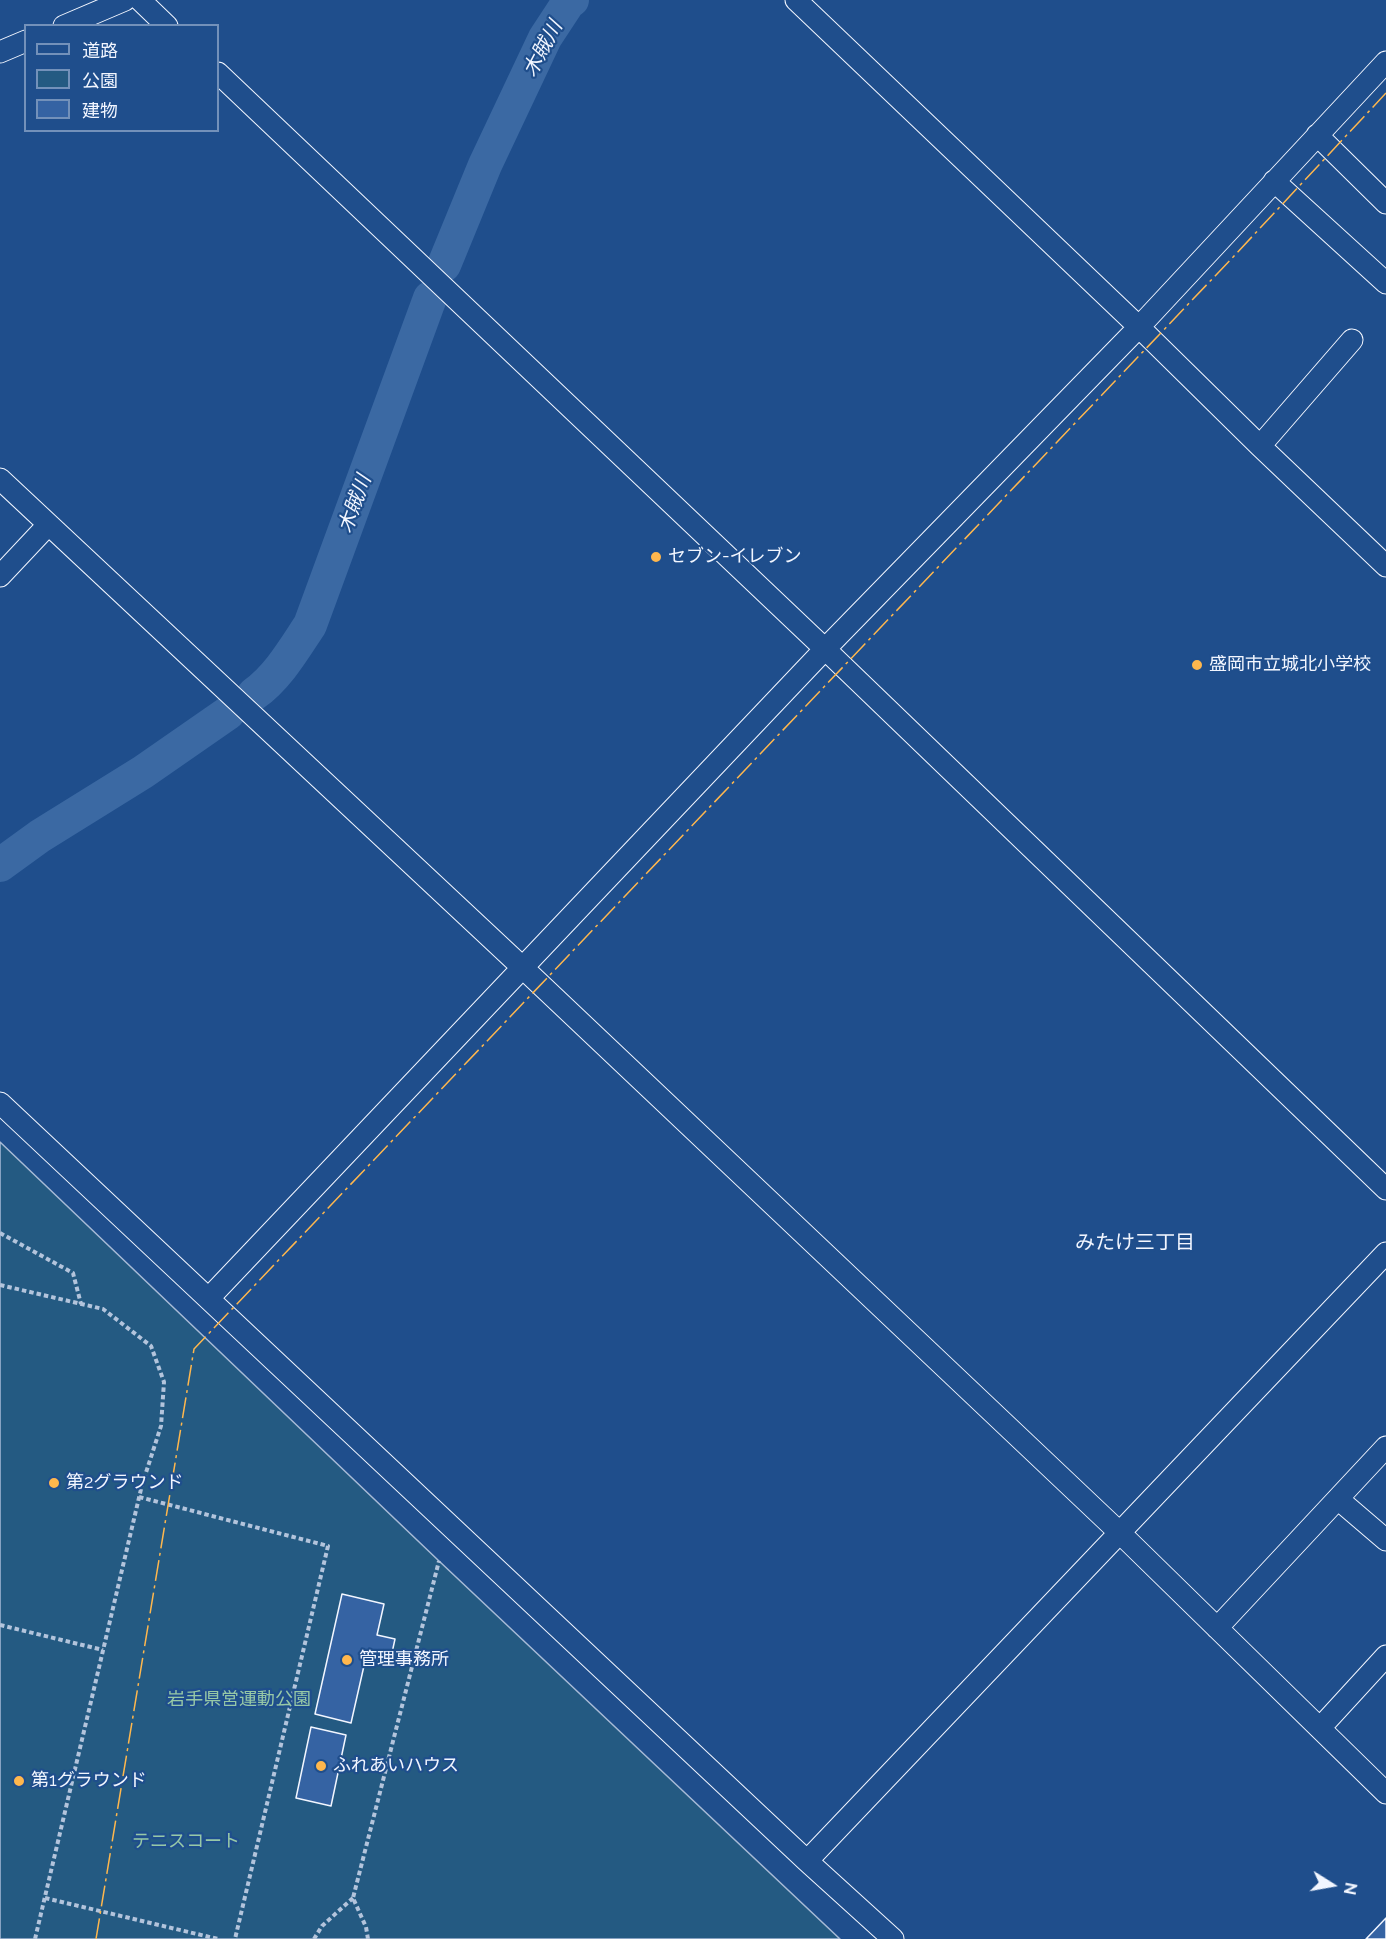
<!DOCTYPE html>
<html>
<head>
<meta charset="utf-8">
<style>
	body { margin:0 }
	#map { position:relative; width:1386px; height:1939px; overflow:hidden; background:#1f4e8c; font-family:Raleway,"Noto Sans JP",sans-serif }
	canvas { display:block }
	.legend { position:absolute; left:24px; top:24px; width:195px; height:108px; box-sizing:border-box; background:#1f4e8c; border:2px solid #7391ba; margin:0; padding:8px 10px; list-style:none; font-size:18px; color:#f2f6ff }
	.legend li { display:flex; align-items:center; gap:12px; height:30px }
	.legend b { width:30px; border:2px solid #7391ba }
	.north { position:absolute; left:1302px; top:1855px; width:60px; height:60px; -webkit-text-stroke:4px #1f4e8c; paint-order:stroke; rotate:101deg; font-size:16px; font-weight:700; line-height:24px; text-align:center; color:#f2f6ff }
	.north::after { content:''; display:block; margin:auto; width:21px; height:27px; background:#f2f6ff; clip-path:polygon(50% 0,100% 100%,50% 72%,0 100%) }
</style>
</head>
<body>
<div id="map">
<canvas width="1386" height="1939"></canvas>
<ul class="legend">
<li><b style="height:8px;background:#1f4e8c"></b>道路</li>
<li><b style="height:16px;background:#245a82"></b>公園</li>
<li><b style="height:16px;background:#3563a3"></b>建物</li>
</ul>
<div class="north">N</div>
</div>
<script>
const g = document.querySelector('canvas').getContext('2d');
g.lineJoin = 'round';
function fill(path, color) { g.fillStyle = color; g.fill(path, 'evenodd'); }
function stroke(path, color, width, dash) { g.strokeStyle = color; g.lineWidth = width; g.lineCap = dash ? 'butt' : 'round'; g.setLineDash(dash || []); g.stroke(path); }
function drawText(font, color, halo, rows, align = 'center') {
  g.font = font + ' Raleway,"Noto Sans JP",sans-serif'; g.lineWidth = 4.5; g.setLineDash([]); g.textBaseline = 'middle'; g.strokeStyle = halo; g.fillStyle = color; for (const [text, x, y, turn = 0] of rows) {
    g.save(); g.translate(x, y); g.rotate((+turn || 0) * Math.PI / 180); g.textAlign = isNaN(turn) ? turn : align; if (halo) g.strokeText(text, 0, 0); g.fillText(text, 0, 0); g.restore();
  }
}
const green = new Path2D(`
	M0,1142l439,419 401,378h-840z`);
fill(green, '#245a82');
stroke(green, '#a8bbd7', 1.5);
stroke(new Path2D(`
	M444,265l41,-100 60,-127 23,-35 4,-3
	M254,694c24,-17 40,-45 56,-69l120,-327
	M0,865l40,-29 103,-64 85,-59`), '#3b69a3', 34);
const building = new Path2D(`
	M342,1594l42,10 -7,31 18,4 -5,23 -24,-5 -15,66 -36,-9z
	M311,1727l35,8 -15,71 -35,-8z
	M1386,1918v21h-20z`);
fill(building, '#3563a3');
stroke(building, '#f2f6ff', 1.5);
const minor = new Path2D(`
	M140,0l27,26
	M796,0l343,327 121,119 126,120
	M64,26l61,-26
	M0,52l26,-11
	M218,73l607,576 561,540
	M1317,135l69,68
	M1274,181l112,102
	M1260,446l92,-106
	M0,479l523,489 596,564 267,261
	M0,576l48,-51
	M0,1103l807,758 86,78
	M209,1298l616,-649 314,-322 247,-265
	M1338,1499l48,41
	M1217,1628l169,-181
	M1320,1728l66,-72
	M807,1861l579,-608`);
stroke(minor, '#f2f6ff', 23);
stroke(new Path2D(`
	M0,1233l73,40 8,31
	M0,1285l103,24 48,37 13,36 -3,44 -19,59 -107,454
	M139,1497l189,49 -93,393
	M0,1625l103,25
	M45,1898l173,41
	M314,1939l8,-13 31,-28
	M368,1939l-2,-12 -13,-29 86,-337`), '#b3c4dc', 4, [4.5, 3]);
stroke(minor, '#1f4e8c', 21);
stroke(new Path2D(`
	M96,1939l98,-590 1041,-1094 151,-162`), '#ffb74d', 1.5, [21, 4.5, 3, 4.5]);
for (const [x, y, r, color] of [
	[656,557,6,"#ffb74d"],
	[1197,665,6,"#ffb74d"],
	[54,1483,6,"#ffb74d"],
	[347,1660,6,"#ffb74d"],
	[321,1766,6,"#ffb74d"],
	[19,1781,6,"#ffb74d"]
]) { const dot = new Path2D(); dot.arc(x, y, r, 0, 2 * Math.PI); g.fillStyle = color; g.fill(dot); stroke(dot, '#1f4e8c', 2); }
drawText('18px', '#f2f6ff', '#1f4e8c', [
	["セブン-イレブン",668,557],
	["盛岡市立城北小学校",1209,665],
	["第2グラウンド",66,1483],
	["管理事務所",359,1660],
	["ふれあいハウス",333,1766],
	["第1グラウンド",31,1781]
], 'left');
drawText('18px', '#97c8a6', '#1f4e8c', [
	["岩手県営運動公園",239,1700],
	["テニスコート",186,1842]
]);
drawText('italic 20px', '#f2f6ff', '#1f4e8c', [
	["木賊川",543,49,-62],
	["木賊川",355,504,-70]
]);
drawText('20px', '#f2f6ff', '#1f4e8c', [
	["みたけ三丁目",1135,1243]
]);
</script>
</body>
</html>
